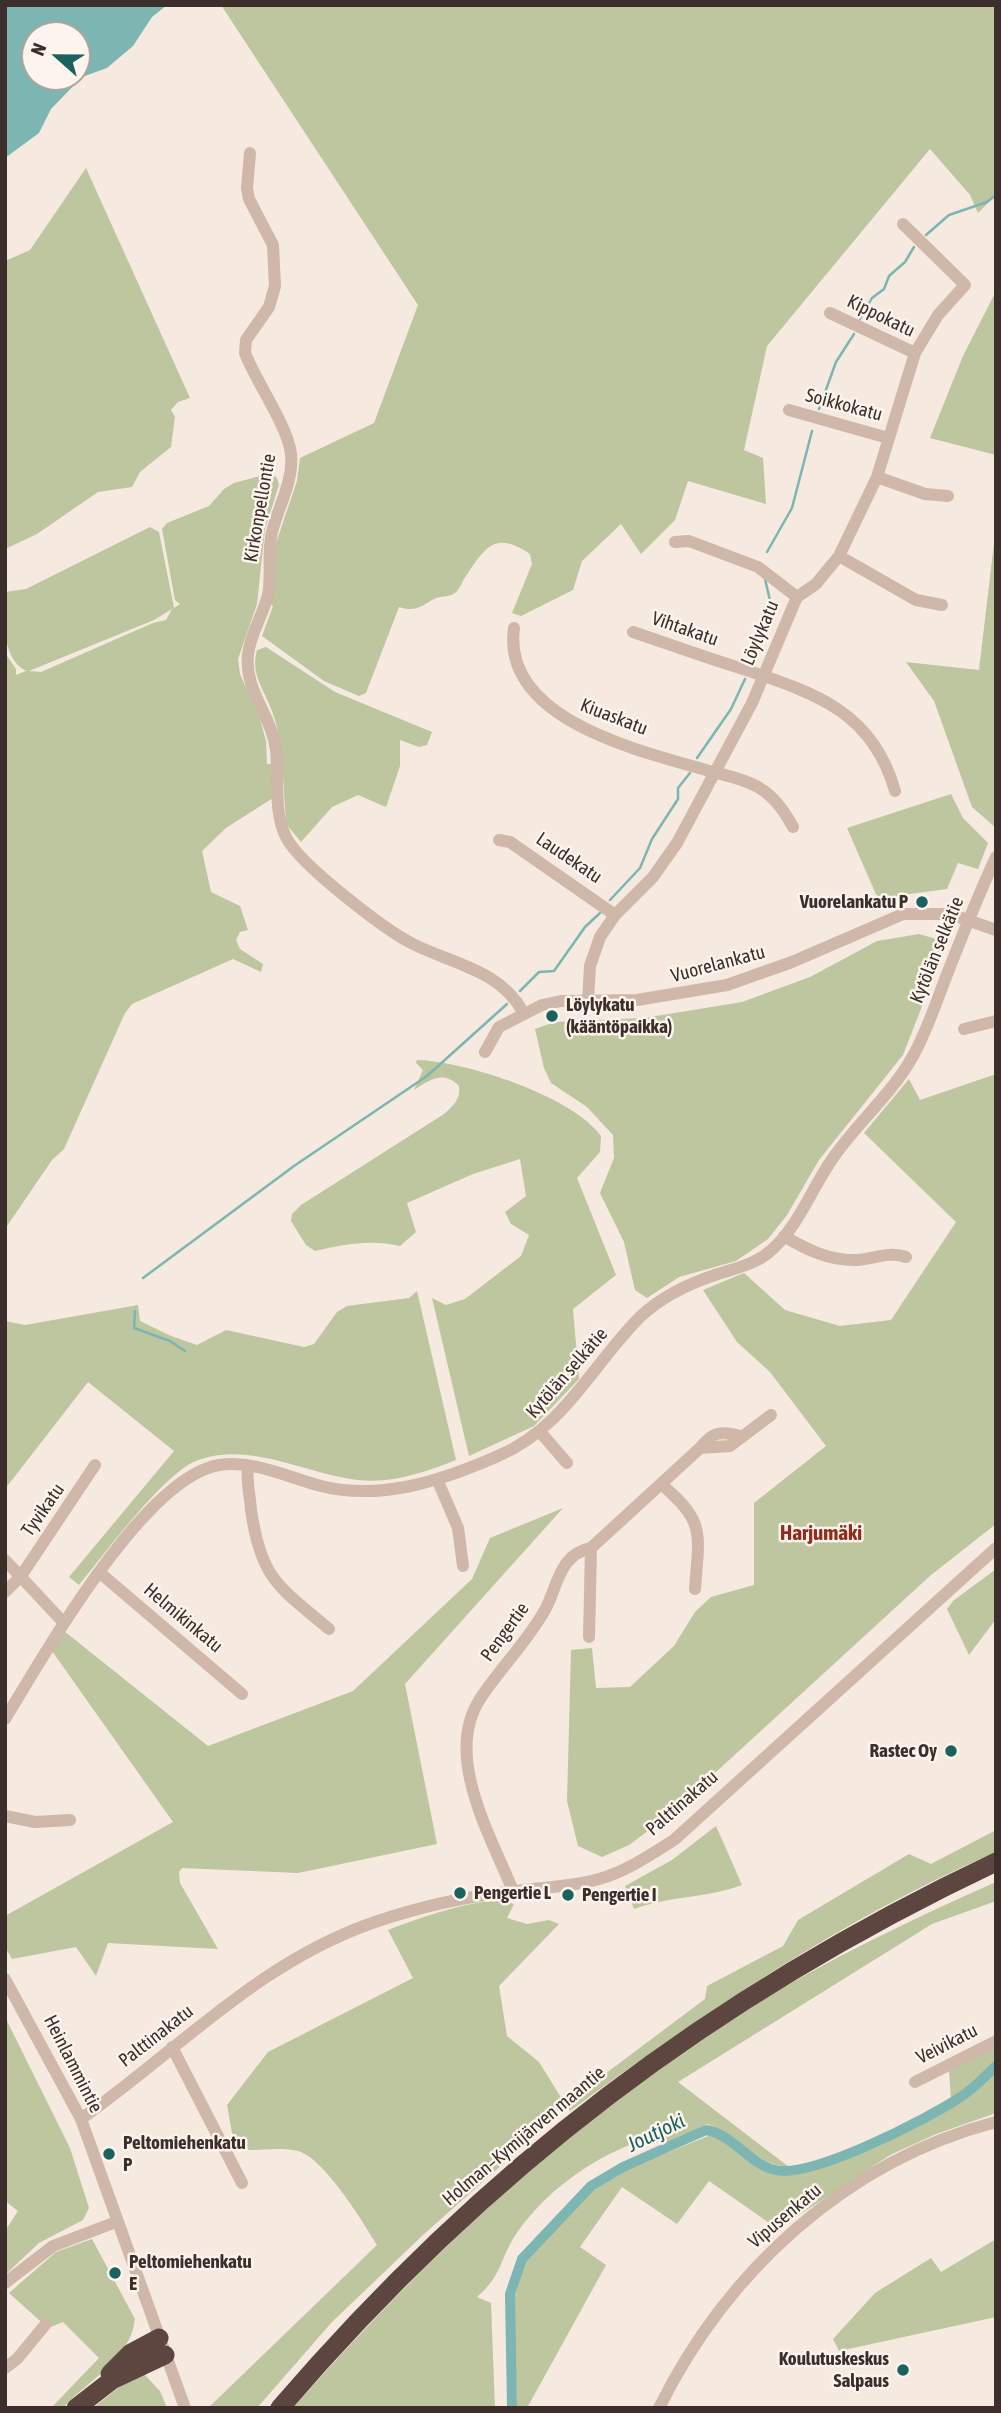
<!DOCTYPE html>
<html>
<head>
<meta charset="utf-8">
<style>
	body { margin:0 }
	#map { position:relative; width:1001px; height:2413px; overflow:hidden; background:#f5e9e0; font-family:"Asap Condensed",sans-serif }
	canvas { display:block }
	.frame { position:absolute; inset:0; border:7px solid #3c2e2a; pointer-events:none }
	.north { position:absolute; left:21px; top:21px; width:70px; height:70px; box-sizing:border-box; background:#fcf4ed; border:2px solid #afa59f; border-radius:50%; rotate:291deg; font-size:19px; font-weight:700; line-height:28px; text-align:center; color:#3c2e2a }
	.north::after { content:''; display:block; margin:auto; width:24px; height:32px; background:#1b625f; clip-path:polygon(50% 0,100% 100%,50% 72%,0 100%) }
</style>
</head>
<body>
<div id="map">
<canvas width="1001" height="2413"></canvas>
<div class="frame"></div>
<div class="north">N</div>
</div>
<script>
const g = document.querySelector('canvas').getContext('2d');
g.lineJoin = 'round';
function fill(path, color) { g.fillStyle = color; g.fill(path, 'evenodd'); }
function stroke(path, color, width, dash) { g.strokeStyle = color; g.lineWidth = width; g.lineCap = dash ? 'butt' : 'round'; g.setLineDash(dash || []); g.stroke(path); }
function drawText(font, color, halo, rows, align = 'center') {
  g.font = font + ' "Asap Condensed",sans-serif'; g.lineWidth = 5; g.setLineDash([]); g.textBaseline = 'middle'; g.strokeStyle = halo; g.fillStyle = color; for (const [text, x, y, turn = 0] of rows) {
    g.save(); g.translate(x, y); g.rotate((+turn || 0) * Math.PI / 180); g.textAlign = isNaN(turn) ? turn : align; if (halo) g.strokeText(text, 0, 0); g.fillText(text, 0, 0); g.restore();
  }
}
fill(new Path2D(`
	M221,5h775v190l-18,18 -8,-18 -40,-46 -163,197 -23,104 19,8 3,46 -78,-23 -13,39 -34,34 -20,-30 -39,37 -9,29 -52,26 -9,-3 20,-49 -2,-10c-36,-25 -46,-5 -66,25 -2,4 -6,12 -9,14 -5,4 -15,3 -21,6 -14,8 -19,13 -35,8l-33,86 -7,3 -35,-15 -62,-45 11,-30 -4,-3 7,-60 21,-62 3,-23 74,-35 44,-118z
	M86,168l104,230 -12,4 -7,8 4,7 -4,30 -31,25 -8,15 -34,5 -61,42 -32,15v-288l25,-11z
	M996,291v164l-66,-17 33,-82z
	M271,473l6,5 2,7 -14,44 -8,75 -19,55 2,15 20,45 6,22 1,23h5l1,34 -47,30 -24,23 9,41 29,14 8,24 -8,2 -4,8 4,9 23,15 -2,8 -28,-13 -101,45 -7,9 -61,136 -12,11 -47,69v-576l11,16v6l10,-4c-26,-14 -21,-53 -21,-79l21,-3 124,-62 9,5 15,76 6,-4 -5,-4 -13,-71 5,-6 42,-17 15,-17 10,-6zM172,609l-6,11 -13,3 -112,49 -12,-1 125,-51z
	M996,526v302l-24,-21 -38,-106 -28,-39 73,8z
	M266,647l69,45 97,40 -5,13 -8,2 -19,-7v26l-14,41 -28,-12 -26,12 -31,35 -14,-17c-5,-36 -2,-80 -15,-114 -8,-22 -22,-37 -15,-61z
	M951,794l12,24 25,25 -10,26 -20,-6 -11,26 -38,5 -27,14 -35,-80z
	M919,934l28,8 -44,113 -84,105 -32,55 -19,24 -32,22 -57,16 -32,21 -12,-8 -11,-48 -24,-49 14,-35 -1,-23 -26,-28 -36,-24 -7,-15 -9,-39 20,-7 89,-4 98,-16 68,-25 67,-36z
	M417,1060c47,1 156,36 184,76l-1,16 -23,26 39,97 -43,34 6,70 -45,47 -65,30 -37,-158 14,7 19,-6 56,-43 8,-21 -18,-11 -6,-12 21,-16 -6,-37 -47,15 -66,29 9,29 -16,14c-29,-7 -56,-2 -85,5l-9,-6 -15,-24 1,-7 9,-9 143,-91c9,-8 17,-15 15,-28 -16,-16 -29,-6 -45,4l9,-20 -7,-7z
	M996,1074v450l-65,51 -263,241 -39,29 -27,12 -24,-11 -11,-45 4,-151 21,-2 4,40 34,-1 44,-41 21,-34 16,-15 43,-12v-82l72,-57 -56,-74 -33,-30 -34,-52 41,-17 41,37 55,16 51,-6 65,-98 -92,-89 45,-54 11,21z
	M417,1291l39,169c-31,12 -64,24 -98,20 -53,-6 -109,-40 -162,-19 -34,14 -91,93 -117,124l-10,-8 105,-126 -86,-69 -83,107v-168l20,4 113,-20 2,16 31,15 26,9 29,-15 78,17 10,-3 23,-32 10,-6 62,-8z
	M563,1508l-158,176 32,160 -139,29 -116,-5 -3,4 1,11 38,66 -110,-6 -12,33 -20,-29 -64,12 -7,-12v-31l168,-94 -121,-171 12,-20 144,115 145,-55 119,-112 18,-41z
	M996,1569v50l-27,36 -22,-46 6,-8z
	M716,1826l26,59c-35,13 -72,11 -108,24l-9,-23 47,-26z
	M996,1830v22c-154,67 -291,160 -426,259l-3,-4 -144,128 -92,88 -74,85h-49l169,-163c-14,-23 -53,-87 -79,-94 -15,-4 -34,-1 -49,-1l-17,-17 -5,-28 41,-53 145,-74 -25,-48c30,-11 97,-37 126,-26l-7,14 20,6 22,-4 10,4 -60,62 8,50 32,26 26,42 140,-105 2,-13 76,-40 15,-26 111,-66 22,10z
	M996,1882v19l-64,23 -254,158 111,85c-34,-1 -51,-33 -82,-43l-40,19 -8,-9c-57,18 -108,50 -143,100 -16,24 -14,42 -39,63l14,6 4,105h-202c134,-152 284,-294 457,-401 79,-48 162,-88 246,-125z
	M5,2017l65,131 19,60 -6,12 -44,23 -34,32v-44l13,-20 -13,-10z
	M996,2047v16l-34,30 -11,6 -2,-29z
	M996,2071v42l-60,21 -46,21 -112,74 -69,-48 -32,43 -55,-37 -42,60 26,18 -79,143h-10l-3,-108 9,-36 56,-62 17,-14 34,-20 78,-32c28,1 42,35 69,39 37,6 144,-49 178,-69 15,-9 28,-23 41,-35z
	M92,2239l43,80c-5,41 -46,60 -72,89h-12l48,-50 -36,-36 -15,6 -39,-35 47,-41z
	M996,2239v78l-157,34 -6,-12 42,-46 56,-35 10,14z
	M144,2374l16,17 7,17h-74l40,-32z`), '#bdc69e');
fill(new Path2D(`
	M5,5h162l-15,12 -19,29 -26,22 -25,9 -31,32 -12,24 -34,25zM35,35h42v42h-42z`), '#7cb5b1');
stroke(new Path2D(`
	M926,235l23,-20 38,-13 9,-7
	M860,319l12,-21 12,-9 5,-13 16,-14 9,-15
	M819,409l17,-47 18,-28
	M767,552l25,-44 20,-77
	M753,664l20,-51 -8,-34
	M697,758l34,-49 14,-30
	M610,900l30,-32 12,-29 26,-40v-11l12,-15
	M520,991l19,-19 15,-1 31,-44 15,-14
	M143,1278l151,-112 133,-90 80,-72
	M135,1311l-1,17 36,13 15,10`), '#7cb5b1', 2.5);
stroke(new Path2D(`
	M512,2408l-2,-114 12,-35 69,-73 32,-19 83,-37c28,5 43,34 69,40 36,9 152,-51 184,-72 14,-8 25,-21 37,-32`), '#7cb5b1', 10);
stroke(new Path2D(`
	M250,153l-3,35 2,11 24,46 2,41 -6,21 -23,33 -1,13c11,29 43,73 46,101 3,26 -13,54 -19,78 -5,21 0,42 -4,63 -5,20 -18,39 -20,60 -4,35 24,61 28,95 3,29 -3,63 11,89 15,27 98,91 126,105 40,20 87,26 110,68
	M830,313l85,40
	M789,410l99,28
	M877,477l48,17 23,2
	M675,542l14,-1 69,26 39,30
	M839,556l77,44 26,5
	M514,628c-13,94 132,124 199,144 15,4 31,7 45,15 17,10 26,24 35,40
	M633,632c36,12 71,25 107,36 71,24 132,41 155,123
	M499,840l11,2 105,73
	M588,1000l2,-34 10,-29 15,-22 38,-38 24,-34 75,-140 45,-106 19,-13 23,-28 38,-79 38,-124 23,-38 27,-30 -62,-61
	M964,1029l32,-8
	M485,1052l14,-25 43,-22 19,-4 76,-1 90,-15 65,-23 111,-48h47l46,16
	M784,1236c23,14 46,25 73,24 17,-1 32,-9 49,-3
	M541,1433l26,30
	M700,1448l30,-2 41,-31
	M248,1466c-2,14 2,29 3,44 10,69 27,76 78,119
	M437,1479l21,49 5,38
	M661,1484c45,38 38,49 34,105
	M5,1560l58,62
	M99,1572l143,122
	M5,1592l16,-16 74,-111
	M589,1637l2,-89
	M5,1719c39,-63 138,-241 214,-254 34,-5 66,11 98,20 62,17 124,-4 181,-29 67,-29 93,-90 142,-139 21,-20 48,-33 75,-42 18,-6 38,-10 53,-22 30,-24 43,-64 65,-95 24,-35 59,-64 80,-102 14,-25 23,-53 33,-79 16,-41 32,-81 50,-120
	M5,1816l30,6 35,-2
	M513,1891c-22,-55 -70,-135 -33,-192 20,-31 49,-59 66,-91 12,-24 14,-54 45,-60l109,-100c13,-17 21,-17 41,-12
	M5,1979l76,140 104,289
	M172,2047l70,136
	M915,2082l81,-41
	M81,2119c98,-69 177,-157 294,-197 44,-15 94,-26 140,-31 28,-4 57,-4 84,-12 28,-8 51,-24 75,-39l322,-292
	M5,2283l48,-37 63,-24
	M5,2368l12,-9 28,-34
	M659,2408c68,-137 187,-247 337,-286`), '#cfb7aa', 12);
stroke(new Path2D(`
	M110,2374l21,-21 28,-15
	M76,2408l36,-28 53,-25
	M280,2408c205,-239 431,-411 716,-546`), '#5e4640', 19);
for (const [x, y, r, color] of [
	[922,902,7,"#1b625f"],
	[552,1016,7,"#1b625f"],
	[951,1751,7,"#1b625f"],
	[460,1893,7,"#1b625f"],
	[568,1895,7,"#1b625f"],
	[109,2154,7,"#1b625f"],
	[115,2273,7,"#1b625f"],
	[903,2370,7,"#1b625f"]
]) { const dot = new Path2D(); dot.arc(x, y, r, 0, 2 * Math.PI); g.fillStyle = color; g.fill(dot); stroke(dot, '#fcf4ed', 2.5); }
drawText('19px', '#3c2e2a', '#fcf4ed', [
	["Kippokatu",881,316,26],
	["Soikkokatu",844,405,15],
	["Kirkonpellontie",260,508,-80],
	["Vihtakatu",685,629,19],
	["Löylykatu",760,633,-67],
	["Kiuaskatu",614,717,21],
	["Laudekatu",569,858,34],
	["Kytölän selkätie",937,950,-68],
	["Vuorelankatu",718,964,-15],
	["Kytölän selkätie",567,1373,-49],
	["Tyvikatu",43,1510,-55],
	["Helmikinkatu",183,1618,40],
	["Pengertie",505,1632,-54],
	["Palttinakatu",682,1803,-41],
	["Palttinakatu",156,2036,-38],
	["Veivikatu",947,2044,-27],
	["Heinlammintie",73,2064,63],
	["Holman–Kymijärven maantie",524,2136,-40],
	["Vipusenkatu",785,2216,-40]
]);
drawText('bold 19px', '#3c2e2a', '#fcf4ed', [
	["Vuorelankatu P",908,902,"right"],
	["Löylykatu",566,1005],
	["(kääntöpaikka)",566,1027],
	["Rastec Oy",937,1751,"right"],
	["Pengertie L",474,1893],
	["Pengertie I",582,1895],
	["Peltomiehenkatu",123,2143],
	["P",123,2165],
	["Peltomiehenkatu",129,2262],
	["E",129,2284],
	["Koulutuskeskus",889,2359,"right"],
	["Salpaus",889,2381,"right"]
], 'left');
drawText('bold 21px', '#922b1c', '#fcf4ed', [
	["Harjumäki",821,1533]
]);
drawText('italic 21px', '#1b625f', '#fcf4ed', [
	["Joutjoki",656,2133,-26]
]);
</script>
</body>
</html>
